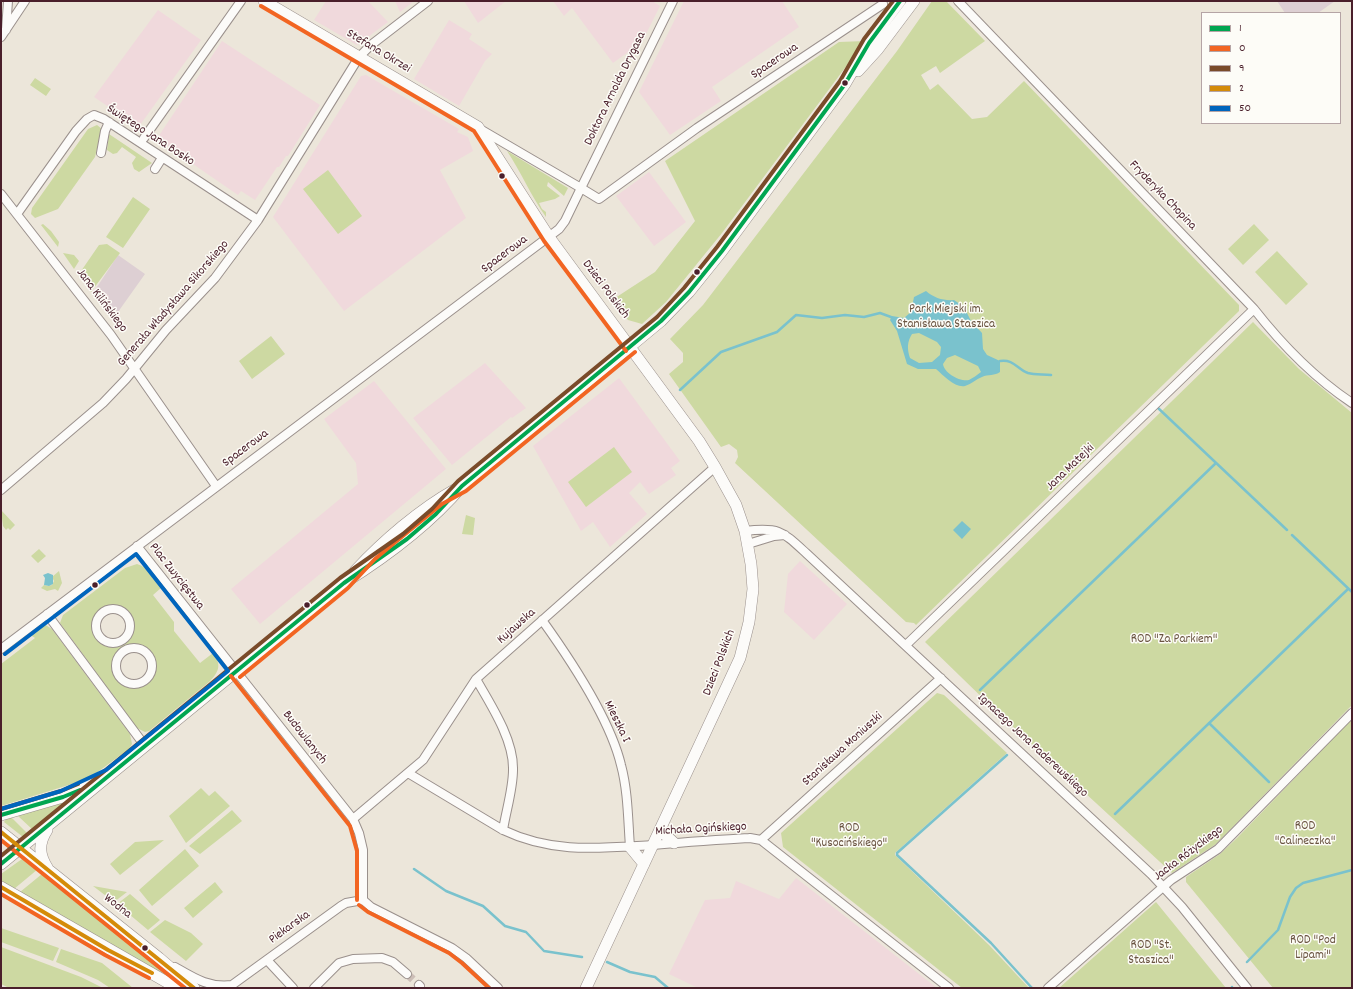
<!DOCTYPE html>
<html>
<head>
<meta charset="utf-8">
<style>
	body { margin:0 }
	#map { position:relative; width:1353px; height:989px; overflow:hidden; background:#ece6da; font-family:Dekko,sans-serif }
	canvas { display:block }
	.frame { position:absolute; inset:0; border:2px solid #4a1f2b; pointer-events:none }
	.legend { position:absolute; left:1201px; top:12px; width:140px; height:112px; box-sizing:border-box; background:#fdfcf7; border:1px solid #b5a4a5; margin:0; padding:5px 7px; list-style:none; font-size:12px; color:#4a1f2b }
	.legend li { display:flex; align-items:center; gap:8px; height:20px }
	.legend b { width:20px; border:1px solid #b5a4a5 }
</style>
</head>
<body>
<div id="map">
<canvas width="1353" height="989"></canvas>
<div class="frame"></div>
<ul class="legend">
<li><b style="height:5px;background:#00a651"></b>1</li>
<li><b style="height:5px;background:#f26522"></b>0</li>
<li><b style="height:5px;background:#7a4b2a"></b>9</li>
<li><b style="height:5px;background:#d48b09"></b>2</li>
<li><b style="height:5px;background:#0065bd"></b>50</li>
</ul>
</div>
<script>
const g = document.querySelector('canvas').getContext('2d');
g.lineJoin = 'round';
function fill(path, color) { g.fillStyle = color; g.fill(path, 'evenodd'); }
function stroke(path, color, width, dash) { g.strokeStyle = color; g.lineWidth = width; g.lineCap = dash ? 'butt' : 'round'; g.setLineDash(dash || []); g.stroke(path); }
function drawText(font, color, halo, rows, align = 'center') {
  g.font = font + ' Dekko,sans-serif'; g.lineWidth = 3; g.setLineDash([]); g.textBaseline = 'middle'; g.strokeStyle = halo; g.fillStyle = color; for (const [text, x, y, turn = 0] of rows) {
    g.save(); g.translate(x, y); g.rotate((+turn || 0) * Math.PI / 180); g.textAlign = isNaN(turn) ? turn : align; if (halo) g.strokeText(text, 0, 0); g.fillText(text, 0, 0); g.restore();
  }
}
fill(new Path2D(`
	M326,1h42l20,21 -31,23 -43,-25z
	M395,1h19l-14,11z
	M464,1h42l-28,22z
	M553,1h99l8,5 -18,36 -29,21 -41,-55 -8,8z
	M684,1h98l17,26 -87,60 9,14 -51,34 -31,-43z
	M158,10l43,30 -61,85 -3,1 -43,-29z
	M449,20l23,14 -3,5 23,15 -7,7 -26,45 -45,-27z
	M222,41l98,64 -32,51h-2l-7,11h-2l-22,33 -14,-9 -3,4 -80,-55v-3z
	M366,75l93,54 -2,3 11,5 5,14 -33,19 26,48 -122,93 -71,-94 88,-141z
	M649,172l37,50 -32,24 -38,-50z
	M97,287l12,9 -2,8 13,11 -6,8 -23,-31z
	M485,363l41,45 -14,10 -1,-1 -59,48 -39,-47z
	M619,378l61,83 -9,7 5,7 -27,19 -9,-12 -11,11 18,21 -37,33 -17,-25 -12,9 -48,-85z
	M374,381l72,88 -186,155 -29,-35 127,-105 -2,-21 -32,-44z
	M800,561l47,43 -33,36 -30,-28 4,-38z
	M796,878l141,110h-239l-29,-14 36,-74 25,-2 6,-17 43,18z`), '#f0d9dc');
fill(new Path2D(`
	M1277,1h58l-17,12h-33z
	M118,255l27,19 -27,38 -11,-8 -4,2 -2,-4 8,-6 -12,-9z`), '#ddcfd3');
fill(new Path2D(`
	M932,1h14l39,40 -45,32 -4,-7 -15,9 9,15 8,-6 34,35 15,-2 37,-36 215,224v6l-323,314 -2,-2 -8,-1 -171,-159 3,-6 -1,-7 -8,-6 -8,3 -52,-73 14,-12v-9l-13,-14 33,-34 194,-254z
	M865,41l-143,192 -56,69 -24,22 -14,-4 -16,-20 43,-28 40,-51 -30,-60 174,-119z
	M35,78l16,11 -5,7 -16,-11z
	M97,125l5,4 -7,28 -37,52 -23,9 -4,-4 1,-6 56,-79z
	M109,134l43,29 -13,9 -5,-3 -2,-6 4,-6 -14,-10 -5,6 -4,1 -6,-4z
	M507,151l61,37 -4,8 -16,-14 -1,4 13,10 -5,3 -16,4 3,6 4,3v5c-15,-21 -25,-45 -39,-66z
	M328,170l34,46 -24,18 -35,-45z
	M133,197l17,12 -27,39 -17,-11z
	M43,224l8,7 8,11 -1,5 -17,-22z
	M1254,224l15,16 -26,25 -15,-16z
	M107,244l13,9 -29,39 -12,-18 20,-29z
	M1277,251l31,33 -22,21 -31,-33z
	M63,253l11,2 5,6 -5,8z
	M1253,322l46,47 53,44v292l-136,139 -44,29 -176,-162 -71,-69z
	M271,336l14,18 -33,25 -13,-18z
	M614,447l18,25 -46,35 -18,-25z
	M1,510l14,15 -5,5 -2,-2 -2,2 -3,-4z
	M466,515l9,3 -2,17 -11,-1z
	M39,549l7,7 -8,7 -7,-7z
	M137,564c11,3 18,15 24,24l-8,7 21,27v9l26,32 13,-10c9,12 6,19 -4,29l-60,49 -4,1 -8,-4 -77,-105 3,-8 62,-47zM109,609c10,-2 18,3 21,14l-2,12 -11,8c-22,2 -28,-26 -8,-34zM131,649c11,-1 18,5 21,15 0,23 -29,27 -36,6l3,-14z
	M59,571l3,12 -4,8 -3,-2 -8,2 -6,-3 3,-3 4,1 4,-1 2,-4 -2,-4z
	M44,624l8,5 78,105 2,10 -3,5 -41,30 -87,27v-142l34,-26 -6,-4z
	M937,693l7,2 63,58 -112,100v2l94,90 40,43h-67l-179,-141 -2,-14z
	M1352,719v269h-79l-87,-106v-5l34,-23 17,-16z
	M201,788l8,8 6,-5 15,15 -44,37 -17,-27z
	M67,801l-34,29 -15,-14 1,-1z
	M232,810l10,11 -42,33 -11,-8z
	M11,817l17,17 -5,3 -19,-15 2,-3z
	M164,840l-44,35 -10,-11 25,-22z
	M185,849l14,17 -47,40 -13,-16z
	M22,859h3l13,10 -24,20 -13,-8v-7z
	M42,874l135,108 -157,-90z
	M215,882l8,10 -30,26 -9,-10z
	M93,886l34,6 -13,10z
	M130,894l30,26 -12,10 -31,-26z
	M1156,902l70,86h-167z
	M165,920l26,13 12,11 -17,17 -36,-29z
	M1,928l58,20 -6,13 -52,-19z
	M1,947l80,30 22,11h-94l-8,-4z
	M61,949l41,14 31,25h-23l-12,-8 -42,-18z`), '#cdd9a2');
fill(new Path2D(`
	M926,291c8,7 18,10 28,9l10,7 7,14 11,12 1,16 4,6 13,6v11c-5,4 -12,2 -18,5 -6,2 -10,7 -17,9 -10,2 -21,-10 -29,-17h-18l-11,-5 -10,-33 -7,-11 2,-4 12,2 7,-6 3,-15zM919,333l18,9 4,5 -1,8 -8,7 -13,1 -9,-5c-3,-9 -3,-16 2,-24zM955,355l23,11 3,6c-4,3 -8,6 -12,8 -9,2 -25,-7 -26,-16l4,-6z
	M962,521l9,8 -9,10 -9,-9z
	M48,573l5,2v9l-4,2 -5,-1 1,-7 -2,-3z`), '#7ac2cd');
stroke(new Path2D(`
	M1000,361c14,-2 17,8 28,12 7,2 16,1 23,2
	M680,390l41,-38 56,-20 19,-17 26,3 23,-3 19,2 16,-4 11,4
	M1158,408l129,122
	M1292,535l60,57
	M980,690l236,-227
	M1209,723l60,59
	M1007,755l-110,98v2l94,88 41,45
	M1115,814l233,-225
	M414,869l32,22 37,15 22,20 21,6 18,19 38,6
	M607,962l23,10 25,5 13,11
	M1247,962l31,-32 12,-33 6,-9 7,-5 49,-13
	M1232,988v-1`), '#7ac2cd', 2.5);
stroke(new Path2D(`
	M407,974l12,11`), '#ccbeb7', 8, [8, 4]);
const street = new Path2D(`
	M958,1l296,308c29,37 59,68 98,94
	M6,30l2,-29
	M1,37l24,-36
	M480,129l101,59 92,-187
	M144,138l97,-137
	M101,153l4,-22 4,-9
	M155,169l7,-11
	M1,194l110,141 105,151
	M17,214l59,-83 11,-12 7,-4 10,4 154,101
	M1,490l102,-87 23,-24 40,-49 49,-52 43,-58 101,-163 12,-12 57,-44
	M745,531c34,-4 37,0 61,22l345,321 31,33 65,81
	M748,544l26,-8 11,-1
	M137,546l216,273 6,14 4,17v50
	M96 626a17 17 0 1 1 34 0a17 17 0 1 1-34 0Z
	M47,614l98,132
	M542,620c28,39 68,99 79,145 7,26 7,55 9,82
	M906,645l348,-336
	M116 666a18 18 0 1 1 36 0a18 18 0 1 1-36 0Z
	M1,649l558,-420 6,-8 16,-33 18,11 98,-71 186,-124
	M476,679c15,26 38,61 37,91 0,19 -7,41 -10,60
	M408,773l95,57c50,24 97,18 150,15 32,-3 65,-5 97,-7l11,2 188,148
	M353,819l70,-59 53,-81 239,-212
	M761,840l180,-162
	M363,900l8,7 81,41 14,10 32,30
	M267,960l26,28
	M175,967c19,11 34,21 57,18l109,-79 5,-3 17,-3
	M419,985l1,1
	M314,988l25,-25 14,-4 29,-1 11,4 14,12
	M1048,988l123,-108 47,-31 134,-136`);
const secondary = new Path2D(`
	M264,1l214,126 71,110 150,204 16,26 21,38 9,26 6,33 2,25 -4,33 -9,36 -13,28 -141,302
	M858,71l20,-22 36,-48
	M355,571c28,-30 65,-62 101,-82
	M1,815l62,-18 29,-13
	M47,830c-9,14 -8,25 1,39
	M660,830l14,13
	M1,832l158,126 35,30
	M630,847l14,17
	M1,864l343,-281c43,-27 85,-58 118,-97l199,-165 28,-29 33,-41 123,-167 24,-41 31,-42
	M1,887l176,101`);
stroke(street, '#9a908c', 10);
stroke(secondary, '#9a908c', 12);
stroke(street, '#fcfbf9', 8);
stroke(secondary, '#fcfbf9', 11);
stroke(new Path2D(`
	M1,815l62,-18 17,-7
	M1,864l343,-281 63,-44 29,-25 26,-28 199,-165 28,-29 33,-41 123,-167 24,-41 31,-42`), '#00a651', 4);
stroke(new Path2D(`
	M261,6l213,125 70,110 82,110
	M231,676l119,150 7,25v49
	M240,677l108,-89 27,-29 29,-24 38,-31 24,-13 169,-139
	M1,840l184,148
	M1,894l104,61 44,23
	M359,905l9,7 81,41 13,10 27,25`), '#f26522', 4);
stroke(new Path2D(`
	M1,809l60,-18 17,-7
	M1,856l339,-278 63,-44 29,-25 26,-28 199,-164 27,-29 33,-41 123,-166 24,-42 29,-38`), '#7a4b2a', 4);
stroke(new Path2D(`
	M1,832l193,156
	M1,887l107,63 44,23`), '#d48b09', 4);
stroke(new Path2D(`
	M1,809l60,-18 45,-21 122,-99 -92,-117 -131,100`), '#0065bd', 4);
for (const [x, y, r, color] of [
	[845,83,3.5,"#4a1f2b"],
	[502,176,3.5,"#4a1f2b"],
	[697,272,3.5,"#4a1f2b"],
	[95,585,3.5,"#4a1f2b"],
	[307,605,3.5,"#4a1f2b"],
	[145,948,3.5,"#4a1f2b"]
]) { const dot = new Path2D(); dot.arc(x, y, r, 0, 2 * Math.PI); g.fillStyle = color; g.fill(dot); stroke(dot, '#fdfcf7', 1.5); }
drawText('13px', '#4a1f2b', '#fdfcf7', [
	["Stefana Okrzei",378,52,31],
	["Spacerowa",775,62,-34],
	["Doktora Arnolda Drygasa",616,89,-64],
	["Świętego Jana Bosko",150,136,33],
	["Fryderyka Chopina",1162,196,46],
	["Spacerowa",505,255,-37],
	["Dzieci Polskich",605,290,53],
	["Jana Kilińskiego",101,301,53],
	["Generała Władysława Sikorskiego",174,304,-49],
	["Spacerowa",246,449,-37],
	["Jana Matejki",1071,468,-44],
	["Plac Zwycięstwa",176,577,52],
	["Kujawska",517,627,-42],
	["Dzieci Polskich",720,663,-69],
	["Mieszka I",616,722,64],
	["Budowlanych",304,738,52],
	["Ignacego Jana Paderewskiego",1032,746,43],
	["Stanisława Moniuszki",843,750,-42],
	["Michała Ogińskiego",701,830,-3],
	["Jacka Różyckiego",1189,854,-37],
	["Wodna",117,907,38],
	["Piekarska",290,928,-36]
]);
drawText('13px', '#6a5441', '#fdfcf7', [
	["Park Miejski im.",946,310],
	["Stanisława Staszica",946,325],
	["ROD \"Za Parkiem\"",1174,640],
	["ROD",1305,827],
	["\"Calineczka\"",1305,842],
	["ROD",849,829],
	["\"Kusocińskiego\"",849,844],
	["ROD \"Pod",1313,941],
	["Lipami\"",1313,956],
	["ROD \"St.",1151,946],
	["Staszica\"",1151,961]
]);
</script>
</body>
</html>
